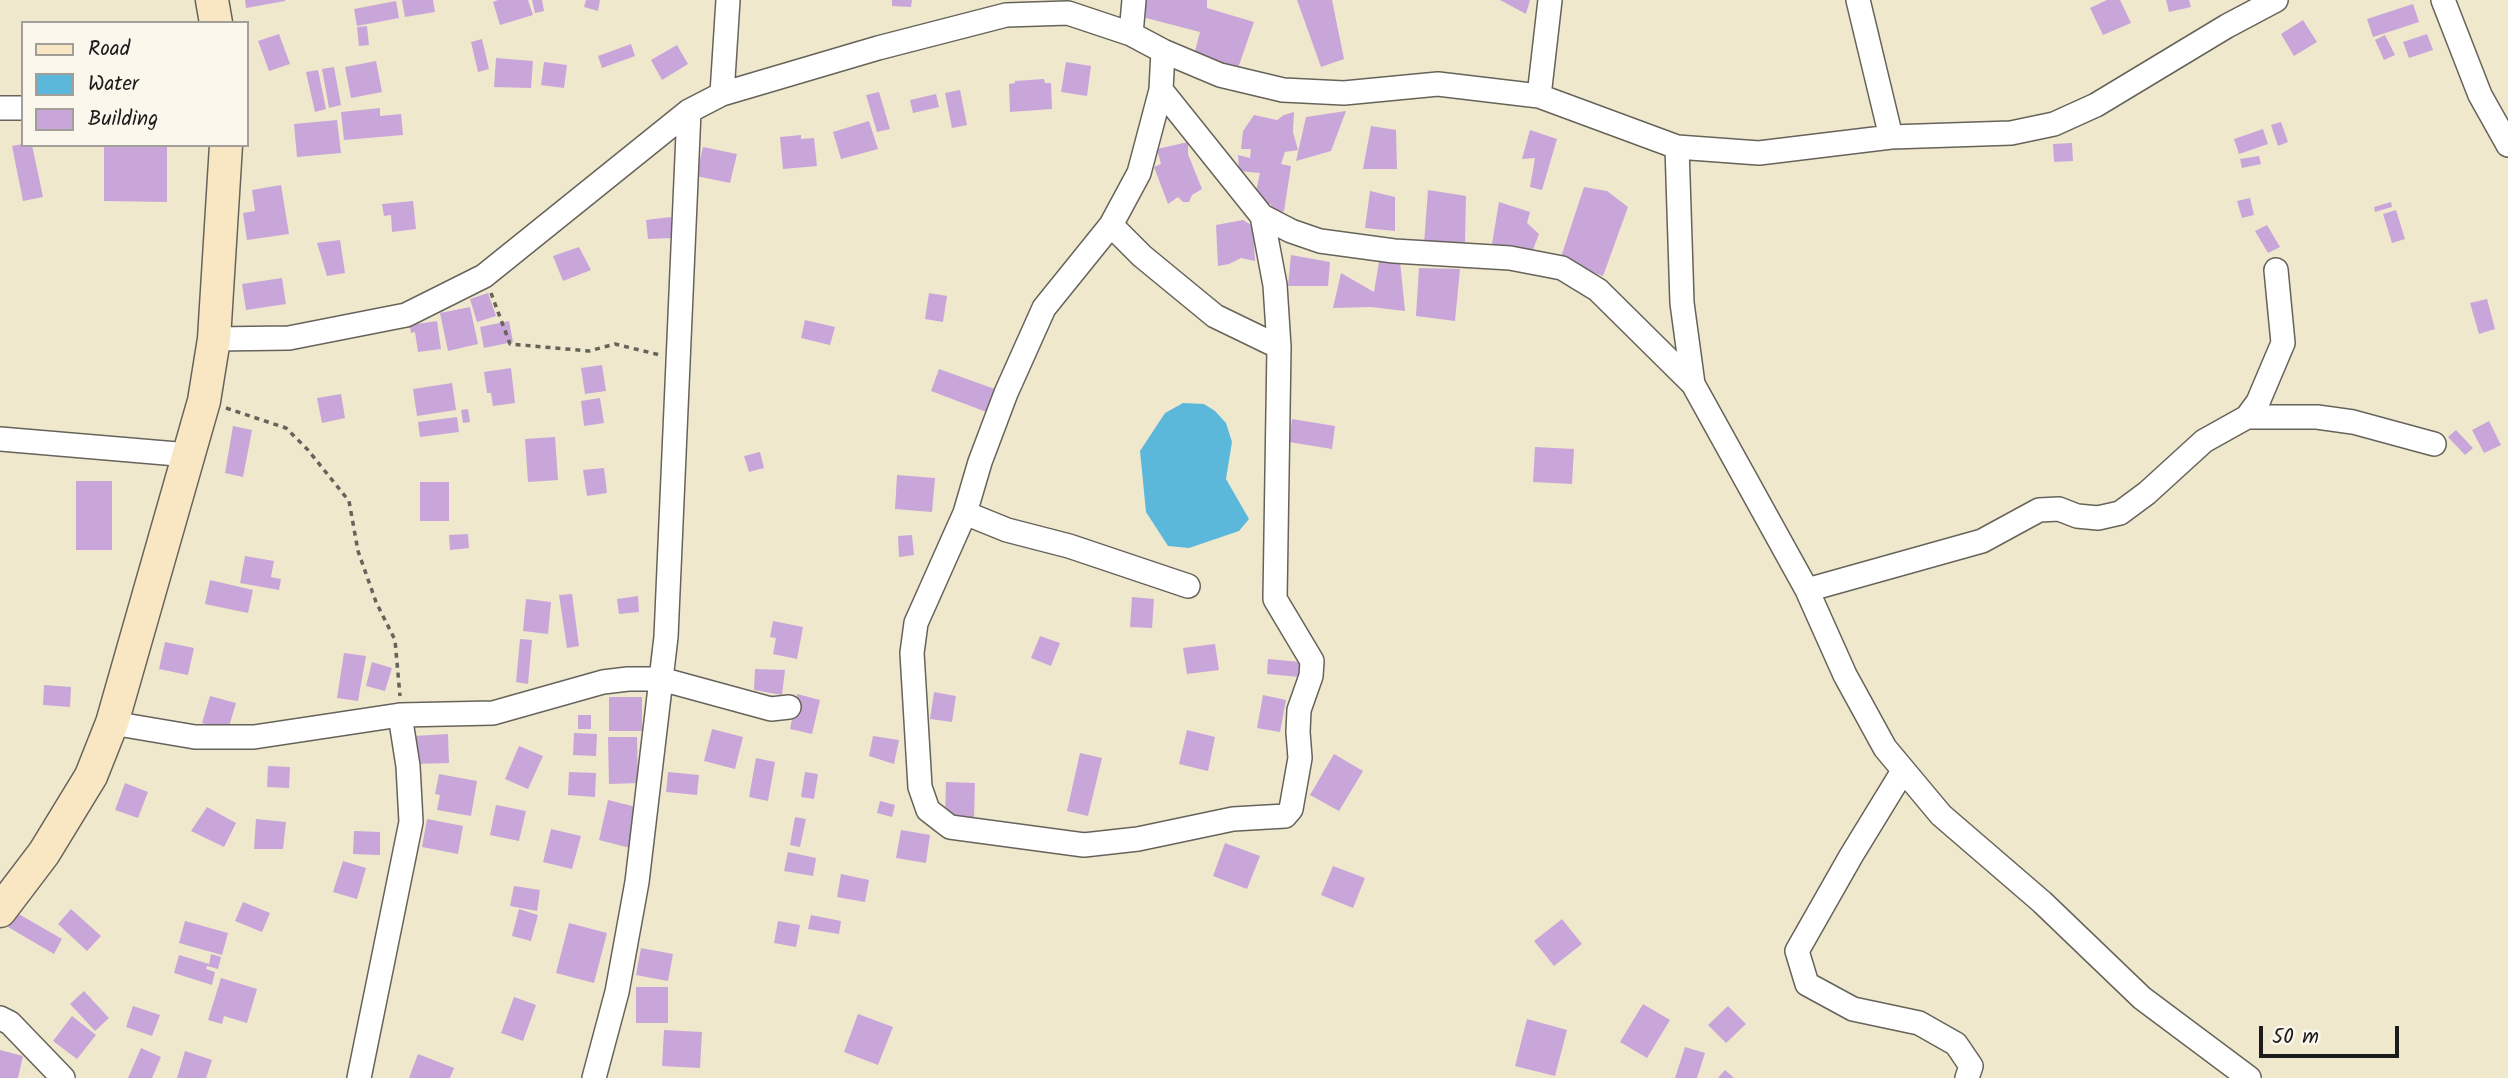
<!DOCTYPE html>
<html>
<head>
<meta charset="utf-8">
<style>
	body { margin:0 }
	#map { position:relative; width:2508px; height:1078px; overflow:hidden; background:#efe8cd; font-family:Kalam,sans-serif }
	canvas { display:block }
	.legend { position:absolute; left:21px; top:21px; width:228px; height:126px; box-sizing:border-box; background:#fbf7ec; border:2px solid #a29f99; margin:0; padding:9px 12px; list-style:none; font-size:21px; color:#1c1c1c }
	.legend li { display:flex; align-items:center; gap:14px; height:35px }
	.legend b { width:35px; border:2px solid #a29f99 }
	.scale { position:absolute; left:2259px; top:1026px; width:140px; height:32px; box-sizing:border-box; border:4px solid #1c1c1c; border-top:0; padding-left:9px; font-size:21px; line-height:24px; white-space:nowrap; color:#1c1c1c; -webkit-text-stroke:5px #fbf7ec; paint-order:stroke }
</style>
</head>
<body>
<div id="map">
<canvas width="2508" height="1078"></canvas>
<ul class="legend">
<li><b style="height:9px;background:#f9e7c3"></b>Road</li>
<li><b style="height:19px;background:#5cb8da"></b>Water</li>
<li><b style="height:19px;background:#c9a6d9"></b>Building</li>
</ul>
<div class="scale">50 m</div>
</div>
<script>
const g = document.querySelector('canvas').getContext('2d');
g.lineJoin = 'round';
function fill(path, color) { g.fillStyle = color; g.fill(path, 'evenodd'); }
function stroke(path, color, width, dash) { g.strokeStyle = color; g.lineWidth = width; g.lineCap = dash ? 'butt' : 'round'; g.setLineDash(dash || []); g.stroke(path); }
fill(new Path2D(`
	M1183,403l21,1 11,7 11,12 6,19 -6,37 23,40 -10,12 -50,17 -21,-2 -22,-34 -6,-61 25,-38z`), '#5cb8da');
fill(new Path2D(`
	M245,0h40v1l-39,7z
	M402,0h31l2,12 -30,5z
	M498,0h30l5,15 -33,10 -7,-23z
	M532,0h10l2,11 -9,2z
	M586,0h14l-2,11 -14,-4z
	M892,0h20l-1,7 -19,-1z
	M1144,0h63v8l47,14 -17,49 -43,-16 6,-23 -54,-14z
	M1297,0h35l12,59 -23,8z
	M1500,0h30l-4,14z
	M2107,0h13l11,23 -28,12 -13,-27z
	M2166,0h23l2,7 -22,5z
	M396,1l3,17 -42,8 -3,-17z
	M2413,4l6,18 -46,15 -6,-18z
	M2303,20l14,22 -23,14 -13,-22z
	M367,26l2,19 -10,1 -2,-19z
	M279,34l11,30 -21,7 -11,-30z
	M2427,34l6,16 -24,8 -6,-16z
	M2385,35l10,20 -11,5 -9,-20z
	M482,39l7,30 -11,3 -7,-30z
	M631,44l4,12 -33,12 -4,-12z
	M677,45l11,19 -26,16 -11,-20z
	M496,58l37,3 -2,27 -37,-1z
	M376,61l6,31 -31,6 -6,-31z
	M544,62l23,3 -3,23 -23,-3z
	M1066,62l25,4 -4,30 -26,-4z
	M334,67l7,38 -12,3 -7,-39z
	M318,70l8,39 -11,3 -9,-40z
	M1044,79l1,4h6l1,26 -42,3 -1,-28 6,-1v-2z
	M960,90l7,35 -15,3 -7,-35z
	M879,92l11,37 -13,3 -11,-37z
	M936,94l3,13 -26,6 -3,-13z
	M380,108v8l21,-2 2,21 -59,5 -3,-28z
	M1346,111l-15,40 -35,10 10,-44z
	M1294,112l-1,20 5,18 -13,2 -4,12 10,2 -7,45 -12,5 -1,-12 -18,1 7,-32 -21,-2 -1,-16 12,3 1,-9h-10l2,-18 11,-16 23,5 7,-5z
	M337,120l4,33 -44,4 -3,-33z
	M869,121l9,28 -37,10 -8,-27z
	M2281,122l7,20 -10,4 -7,-21z
	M1371,126l25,4 1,39h-34z
	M2263,129l5,15 -29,10 -5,-15z
	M1530,130l27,9 -15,51 -12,-3 5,-29 -13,1z
	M801,135v4l13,-1 3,28 -34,3 -3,-32z
	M1188,142v12l14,35 -10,6 -3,7h-6l-5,-5 -10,7 -14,-37 7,-3 -4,-15z
	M2072,143l1,18 -19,1 -1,-18z
	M23,144l9,1 11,52 -20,4 -11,-55z
	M104,145h63v57l-63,-1z
	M703,147l34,7 -7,29 -34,-7z
	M2259,156l2,8 -19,4 -2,-9z
	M281,185l8,49 -42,6 -4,-27 12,-2 -3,-21z
	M1584,187l23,4 21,16 -25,69 -43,-16z
	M1428,190l38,6 -1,46 -41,2z
	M1370,191l25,6v34l-30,-3z
	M2250,198l4,17 -12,3 -5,-17z
	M413,201l3,28 -24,3 -1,-17 -7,1 -2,-12z
	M1499,202l31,10 -3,11 12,11 -8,21 -40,-5z
	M2391,202l1,5 -17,5 -1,-5z
	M2396,210l9,29 -13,4 -9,-29z
	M671,217l2,21 -25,1 -2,-19z
	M1243,220l10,6 2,35 -14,-3 -12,6 -11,2 -2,-41z
	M2267,225l13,22 -12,6 -13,-22z
	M340,240l5,33 -18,3 -10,-33z
	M579,247l12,23 -28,11 -10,-25z
	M1291,255l39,7 -2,24h-40z
	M1400,261l5,50 -34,-4 -38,1 8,-35 33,19 5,-30z
	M1419,268l41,1 -5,52 -39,-5z
	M282,278l4,26 -40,6 -4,-26z
	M488,293l8,23 -19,6 -7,-23z
	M929,293l18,3 -4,26 -18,-3z
	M2487,299l8,30 -16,5 -9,-31z
	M470,307l8,37 -30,7 -8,-38z
	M805,320l30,7 -5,18 -29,-7z
	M437,321l4,28 -23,3 -3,-20 -4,1 -1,-8z
	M509,321l4,21 -29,6 -4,-21z
	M602,365l4,26 -21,3 -4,-26z
	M511,368l4,35 -22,3 -2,-13h-4l-3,-21z
	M939,369l67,24 -9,23 -66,-25z
	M452,383l4,27 -39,6 -4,-27z
	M341,394l4,24 -23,5 -5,-25z
	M600,398l4,25 -20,3 -3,-25z
	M468,409l2,13 -7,1 -2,-13z
	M457,417l2,15 -39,5 -2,-15z
	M1292,419l43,7 -3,23 -43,-7z
	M2489,421l12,24 -17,8 -12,-23z
	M233,426l19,4 -9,47 -18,-4z
	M2456,430l17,18 -8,7 -17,-18z
	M555,437l3,43 -30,2 -3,-43z
	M1535,447l39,2 -2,35 -39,-2z
	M760,452l4,16 -15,4 -5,-16z
	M604,468l3,25 -20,3 -4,-26z
	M897,475l38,3 -3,34 -37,-3z
	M76,481h36v69h-36z
	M420,482h29v39h-29z
	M468,534l1,14 -19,2 -1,-15z
	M912,535l2,20 -15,2 -1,-21z
	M245,556l29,5 -3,16 10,2 -2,11 -39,-7z
	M210,580l43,10 -5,23 -43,-9z
	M572,594l7,52 -12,2 -8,-53z
	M638,596l1,16 -20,2 -2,-15z
	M1132,597l22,2 -2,29 -22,-1z
	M526,599l25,3 -3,32 -25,-3z
	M773,621l30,6 -6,32 -24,-5 3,-16 -6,-1z
	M1040,636l20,7 -9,23 -20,-8z
	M520,639l12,1 -4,44 -12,-2z
	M165,642l29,6 -6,27 -29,-6z
	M1215,644l4,26 -32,4 -4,-26z
	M344,653l22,3 -8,45 -21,-3z
	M1268,659l32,3 -1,15 -32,-3z
	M372,662l20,6 -7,23 -19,-5z
	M755,669l30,1 -3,25 -28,-5z
	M44,685l27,2 -1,20 -27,-2z
	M934,692l22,4 -4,26 -22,-3z
	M797,694l23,6 -8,34 -22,-5z
	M1263,695l23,5 -6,32 -23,-4z
	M210,696l26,7 -8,27 -26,-7z
	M609,697h33v34h-33z
	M578,715h13v14h-13z
	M712,729l31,8 -8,32 -31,-8z
	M1187,730l28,7 -7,34 -29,-7z
	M574,733l23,1 -1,22 -23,-1z
	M448,734l1,29 -35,1 -1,-28z
	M873,736l26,4 -5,24 -25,-8z
	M608,737h29l1,46 -29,1z
	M519,746l24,10 -15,33 -23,-10z
	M1080,753l22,5 -14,58 -21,-5z
	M1334,754l29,17 -24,40 -29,-16z
	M756,758l19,4 -7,39 -19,-4z
	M268,766l22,1 -1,21 -22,-1z
	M569,772l27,1 -1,24 -27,-2z
	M668,772l31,3 -2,20 -31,-3z
	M805,772l13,2 -4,25 -13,-2z
	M439,774l38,7 -6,35 -34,-6 3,-15 -5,-1z
	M946,782l29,1 -1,35 -29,-1z
	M125,783l23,9 -10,26 -23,-8z
	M608,800l32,8 -10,40 -31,-8z
	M880,801l15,4 -3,12 -15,-4z
	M496,805l30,6 -7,30 -29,-6z
	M207,807l29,16 -12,24 -33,-16z
	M795,817l11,2 -6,28 -10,-2z
	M256,819l30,3 -3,27h-29z
	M427,819l36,7 -5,28 -36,-7z
	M551,829l30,7 -9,33 -29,-7z
	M901,830l29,5 -4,28 -30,-5z
	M354,831l26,1v23l-27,-1z
	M1225,843l35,13 -13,33 -34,-13z
	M788,852l28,6 -3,18 -29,-5z
	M343,861l23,7 -9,31 -24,-7z
	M1333,866l32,12 -12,30 -32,-13z
	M841,874l28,6 -4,22 -28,-5z
	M514,886l26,4 -3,21 -27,-5z
	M243,902l27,11 -8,19 -27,-11z
	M71,909l30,27 -14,15 -29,-27z
	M519,909l19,6 -7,26 -19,-5z
	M17,913l45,26 -8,15 -46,-27z
	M811,915l30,6 -2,13 -31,-5z
	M1562,919l20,25 -28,22 -20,-25z
	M185,921l43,12 -6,22 -43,-12z
	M778,921l22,4 -4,22 -22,-4z
	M569,923l38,10 -13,50 -38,-10z
	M641,948l32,6 -5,27 -32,-6z
	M211,954l10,3 -3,12 -11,-3 -1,3 9,3 -3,13 -38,-12 5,-18 30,9z
	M221,978l36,11 -10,34 -23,-7 -2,8 -14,-4z
	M636,987h32v36h-32z
	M84,991l25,27 -14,13 -25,-27z
	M514,997l22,8 -13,36 -22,-8z
	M1643,1004l27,16 -23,38 -27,-16z
	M133,1006l27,9 -8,21 -26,-9z
	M1728,1006l18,18 -20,19 -18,-18z
	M858,1014l35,13 -15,38 -34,-13z
	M72,1016l24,19 -19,24 -24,-18z
	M1527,1019l40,11 -12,46 -40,-10z
	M664,1030l38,2 -2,36 -38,-2z
	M1685,1047l20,6 -8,25h-22z
	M141,1048l20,9 -9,21h-24z
	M0,1050l23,6 -5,22h-18z
	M185,1051l27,9 -6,18h-29z
	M418,1054l36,14 -4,10h-41z
	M1725,1070l9,8h-16z`), '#c9a6d9');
const street = new Path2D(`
	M1858,0l33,137
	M2443,0l37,95 28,50
	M1131,34l3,-34
	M1163,51l-2,39 -22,83 -28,52 -67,83 -38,85 -26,69 -15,51 -49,110 -4,30 8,134 8,23 22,17 134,18 54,-6 95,-20 52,-3 6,-7 9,-51 -2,-26 1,-22 12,-34 1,-15 -37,-62 4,-252 -4,-62 -13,-69
	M1161,90l101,126 29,15 29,10 74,10 116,7 52,10 36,22 95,94
	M722,94l6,-94
	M1539,96l11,-96
	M0,108h23
	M1677,147l5,156 11,81 114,206 38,85 40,73 56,67 101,87 100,96 107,80
	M1111,225l31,31 73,60 64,31
	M214,339l75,-1 117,-23 78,-39 205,-165 33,-17 156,-46 128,-33 62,-2 63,21 32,17 57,24 63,15 61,3 94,-9 101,12 138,51 82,6 132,-16 120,-4 43,-9 42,-19 131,-79 49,-26
	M2247,417h70l36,5 81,22
	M0,439l189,16
	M965,513l42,17 62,16 119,40
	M1807,590l175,-49 57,-31 20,-1 18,7 21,2 22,-5 27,-20 57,-52 43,-24 11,-15 25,-59 -7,-73
	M400,715l93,-2 110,-31 25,-3h33l110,30 18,-2
	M112,723l83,14h59l146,-22 8,51 3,56 -52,256
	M1903,771l-52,85 -54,95 10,33 46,25 66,14 37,21 15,22 -4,12
	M0,1018l10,5 53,55
	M594,1078l23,-86 20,-110 29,-245 23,-526`);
const secondary = new Path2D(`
	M212,0l4,23
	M0,911l44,-58 47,-77 21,-53 92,-322 10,-62 12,-194`);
stroke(street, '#66635a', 26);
stroke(secondary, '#66635a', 35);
stroke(new Path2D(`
	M491,293l19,51 79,7 26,-7 45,11
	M226,408l60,20 22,22 41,51 9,50 18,51 19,38 5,56`), '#66635a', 3.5, [5, 5]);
stroke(street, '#fff', 23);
stroke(secondary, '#f9e7c3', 32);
</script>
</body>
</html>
